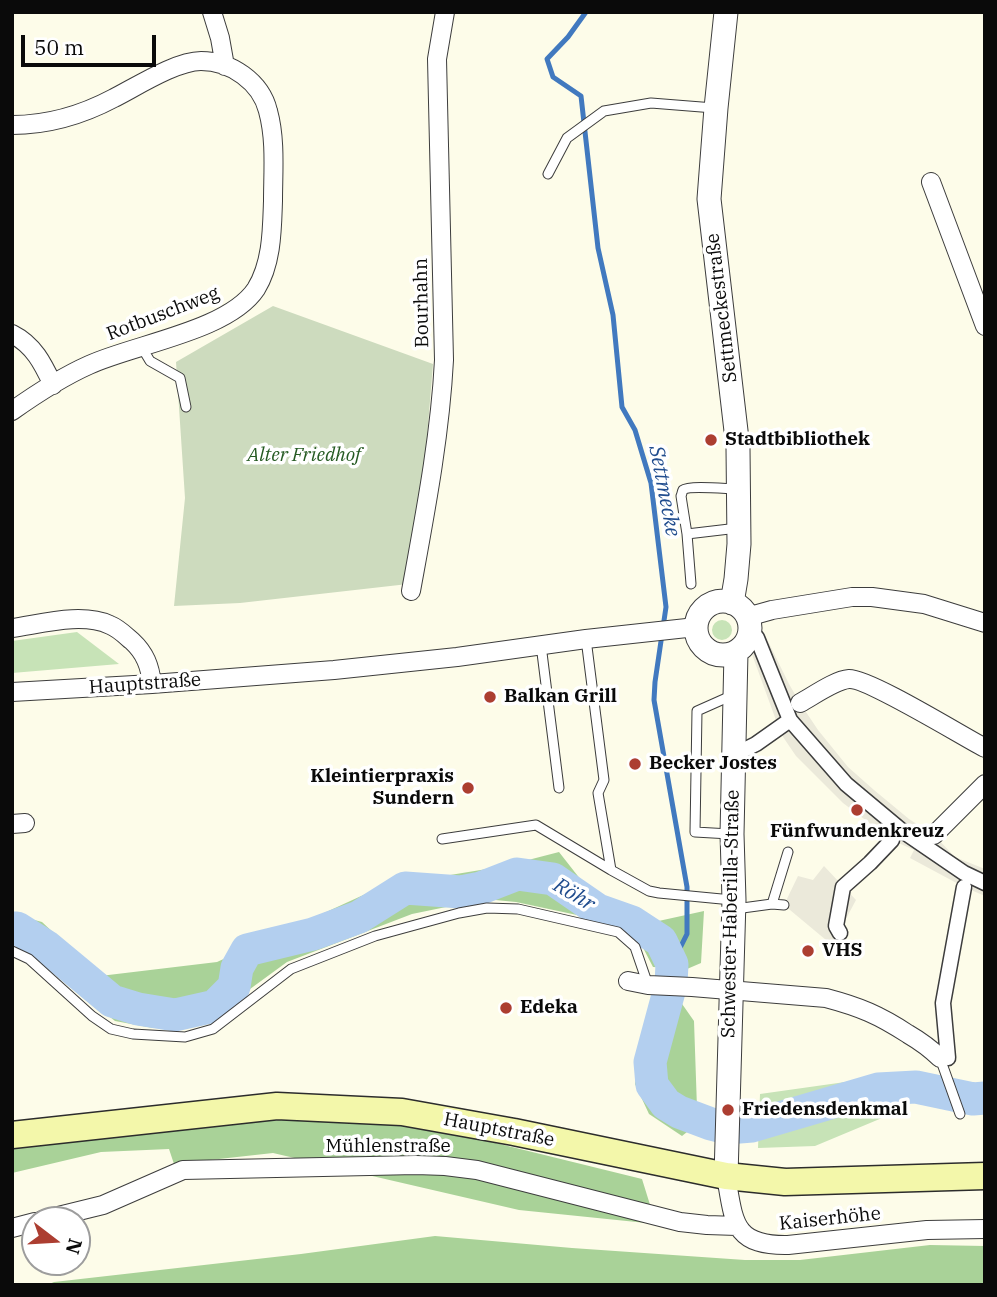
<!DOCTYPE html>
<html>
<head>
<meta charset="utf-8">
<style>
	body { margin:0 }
	#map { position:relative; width:997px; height:1297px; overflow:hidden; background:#fdfce9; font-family:"IBM Plex Serif",serif }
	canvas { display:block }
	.frame { position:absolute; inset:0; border:14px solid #0a0a0a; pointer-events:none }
	.north { position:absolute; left:21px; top:1206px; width:70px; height:70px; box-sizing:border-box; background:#fff; border:2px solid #9d9d9d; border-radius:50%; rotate:107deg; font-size:19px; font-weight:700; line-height:28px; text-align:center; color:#0a0a0a }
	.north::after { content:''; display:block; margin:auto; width:24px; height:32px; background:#ac3e31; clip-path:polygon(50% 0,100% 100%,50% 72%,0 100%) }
	.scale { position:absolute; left:21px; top:35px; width:135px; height:32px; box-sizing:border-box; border:4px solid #0a0a0a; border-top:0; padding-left:9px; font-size:21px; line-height:24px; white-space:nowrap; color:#0a0a0a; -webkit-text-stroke:5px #fff; paint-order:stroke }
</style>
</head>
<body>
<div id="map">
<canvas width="997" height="1297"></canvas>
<div class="frame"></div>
<div class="north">N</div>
<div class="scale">50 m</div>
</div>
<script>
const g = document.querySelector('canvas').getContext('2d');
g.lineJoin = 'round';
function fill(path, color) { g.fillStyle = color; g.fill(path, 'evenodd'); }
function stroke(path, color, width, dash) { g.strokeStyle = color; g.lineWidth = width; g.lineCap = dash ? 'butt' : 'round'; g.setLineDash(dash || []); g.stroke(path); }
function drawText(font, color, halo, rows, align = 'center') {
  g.font = font + ' "IBM Plex Serif",serif'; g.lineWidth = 7; g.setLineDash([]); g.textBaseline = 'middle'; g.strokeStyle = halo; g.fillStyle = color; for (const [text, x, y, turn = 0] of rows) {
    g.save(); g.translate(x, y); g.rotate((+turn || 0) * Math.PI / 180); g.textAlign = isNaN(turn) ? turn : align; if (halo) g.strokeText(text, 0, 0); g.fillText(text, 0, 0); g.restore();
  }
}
fill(new Path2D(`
	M712 630a10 10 0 1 1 20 0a10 10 0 1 1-20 0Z
	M77,632l42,32 -107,9v-32z
	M909,1073l32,8 6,25 -62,-7 -3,19 -67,28 -57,2 2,-54z`), '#c7e3b7');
fill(new Path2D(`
	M559,852l40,51 24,10 31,9 50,-11 -3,52 -14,6 -34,-2 -14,-27 -20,-16 -103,-22 -31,-3 -73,15 -125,48 -78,57 -56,9 -38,-7 -35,-28 -50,-45 -18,-6v-28l30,8 58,54 117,-14 166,-76 122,-20z
	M651,999l29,2 14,20 3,87 -5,20 -10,8 -33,-22 -14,-30z
	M312,1118l78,5 61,9 191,47 14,45 -137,-14 -246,-57 -99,11 -5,-15 -68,3 -89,21v-25l168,-22z
	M435,1236l137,12 173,12h55l130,-15 55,1v39h-938l7,-3 247,-28z`), '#a9d298');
fill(new Path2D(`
	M273,306l160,58 -12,147 -13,73 -168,19 -66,3 11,-108 -9,-136z`), '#cddbbe');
fill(new Path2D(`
	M763,631l26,53 11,19 18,27 30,37 26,23 35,29 25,16 21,22 30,12v27l-21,-9 -54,-29 4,-8 -22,-10 -49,-37 -47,-47 -15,-22 -32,-88z
	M824,866l32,34 -24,45 -48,-40 14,-29 15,4z`), '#ebe9da');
stroke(new Path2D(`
	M586,12l-18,25 -21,22 6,18 28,19 17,152 15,67 9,92 13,23 16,53 15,124 -11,75 -1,18 33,187v47l-15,30`), '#4179bf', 5);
stroke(new Path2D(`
	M12,928h5l30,19 65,54 26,8 37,6 40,-9 19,-19 3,-19 10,-18 66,-16 46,-17 46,-29 56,4 20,-4 36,-14 36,5 45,31 34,12 29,19 11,23 -1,20 -21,78 2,23 14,19 13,8 32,12 16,4 25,-2 126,-37 38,-2 57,12 12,-1`), '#b3cfef', 33);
const service = new Path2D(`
	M548,174l19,-36 37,-27 47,-8 63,5
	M141,346l9,15 30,17 6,29
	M687,534l51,-6
	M691,584l-4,-50 -6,-38c1,-2 1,-4 2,-6 6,-5 45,-1 54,-1
	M586,639l18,141 -6,13 13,77 38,21 10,2 73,7
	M541,645l18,143
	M730,834l-35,-2 2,-121 36,-16
	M442,839l94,-14 75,45
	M772,904l16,-52
	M735,909l37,-5 12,1
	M12,951l17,8 63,57 19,13 22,5 52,3 28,-8 78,-60 84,-33 84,-23 28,-5 31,1 100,23 17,15 13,38
	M940,1058l20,56`);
const pedestrian = new Path2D(`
	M750,629l7,9 33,82 56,64 55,46 63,43 21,10
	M734,755l22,-11 34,-24
	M840,933l-4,-7 7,-39 27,-24 22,-23
	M948,1058l-5,-55 21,-116`);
const minor = new Path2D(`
	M212,12l8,26 5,28
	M12,125c36,0 70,-10 102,-27 22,-11 62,-37 87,-37 30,0 60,21 67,50 8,29 5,61 5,90 -1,29 -1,62 -17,88 -28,42 -121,55 -167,76 -27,12 -53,29 -77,46
	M931,182l54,144
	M12,334c22,11 31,30 41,51
	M411,591c14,-77 29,-154 33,-231l-7,-301 8,-47
	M747,617l25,-7 80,-13h20l52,7 61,19
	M12,628c29,-4 70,-16 98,-3 8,3 15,10 22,16 13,12 18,25 20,43
	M12,692l140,-8 182,-14 123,-13 129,-18 110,-12
	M800,703c13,-7 35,-23 49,-24 19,-1 113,57 136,69
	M12,824l13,-1
	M934,835l51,-51
	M628,981l20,4 44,2 134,11c34,9 53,17 82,36 12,7 22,14 32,24
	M726,1176c8,46 7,70 62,69l139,-15 58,-1
	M42,1220l61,-15 80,-35 233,-5 29,1 32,4 203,52 27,3 30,1
	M12,1228l23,-6`);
const tertiary = new Path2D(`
	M726,12l-10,96 -7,91 29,249 1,96 -3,35 -4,24
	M696 628a27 27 0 1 1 54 0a27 27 0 1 1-54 0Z
	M726,1176l8,-276 -2,-66 4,-182`);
const secondary = new Path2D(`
	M12,1135l265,-29 125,6 112,20 212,44 59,6 200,-6`);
stroke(service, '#3d3d3d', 11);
stroke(pedestrian, '#3d3d3d', 17);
stroke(minor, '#3d3d3d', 20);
stroke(tertiary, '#3d3d3d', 25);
stroke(secondary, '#2c2c2c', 29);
stroke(service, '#fff', 9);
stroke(pedestrian, '#fff', 14);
stroke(minor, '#fff', 18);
stroke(tertiary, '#fff', 23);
stroke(secondary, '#f3f7aa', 26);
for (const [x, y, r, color] of [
	[711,440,7,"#ac3e31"],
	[490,697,7,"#ac3e31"],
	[635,764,7,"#ac3e31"],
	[468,788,7,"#ac3e31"],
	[857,810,7,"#ac3e31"],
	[808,951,7,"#ac3e31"],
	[506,1008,7,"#ac3e31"],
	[728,1110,7,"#ac3e31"]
]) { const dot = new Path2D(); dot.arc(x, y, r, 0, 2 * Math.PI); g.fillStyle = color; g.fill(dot); stroke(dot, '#fff', 2.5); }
drawText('19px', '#0a0a0a', '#fff', [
	["Bourhahn",422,303,-91],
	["Settmeckestraße",722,308,-97],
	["Rotbuschweg",163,314,-21],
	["Hauptstraße",145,684,-4],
	["Schwester-Haberilla-Straße",731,914,-89],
	["Hauptstraße",499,1130,11],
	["Mühlenstraße",388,1147],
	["Kaiserhöhe",830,1219,-6]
]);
drawText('bold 19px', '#0a0a0a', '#fff', [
	["Stadtbibliothek",725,440],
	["Balkan Grill",504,697],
	["Becker Jostes",649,764],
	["Kleintierpraxis",454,777,"right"],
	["Sundern",454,799,"right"],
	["Fünfwundenkreuz",857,832,"center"],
	["VHS",822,951],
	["Edeka",520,1008],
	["Friedensdenkmal",742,1110]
], 'left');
drawText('italic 19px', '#255a22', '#fff', [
	["Alter Friedhof",304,456]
]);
drawText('italic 21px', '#214d8e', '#fff', [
	["Settmecke",664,491,79],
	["Röhr",574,895,31]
]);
</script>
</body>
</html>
